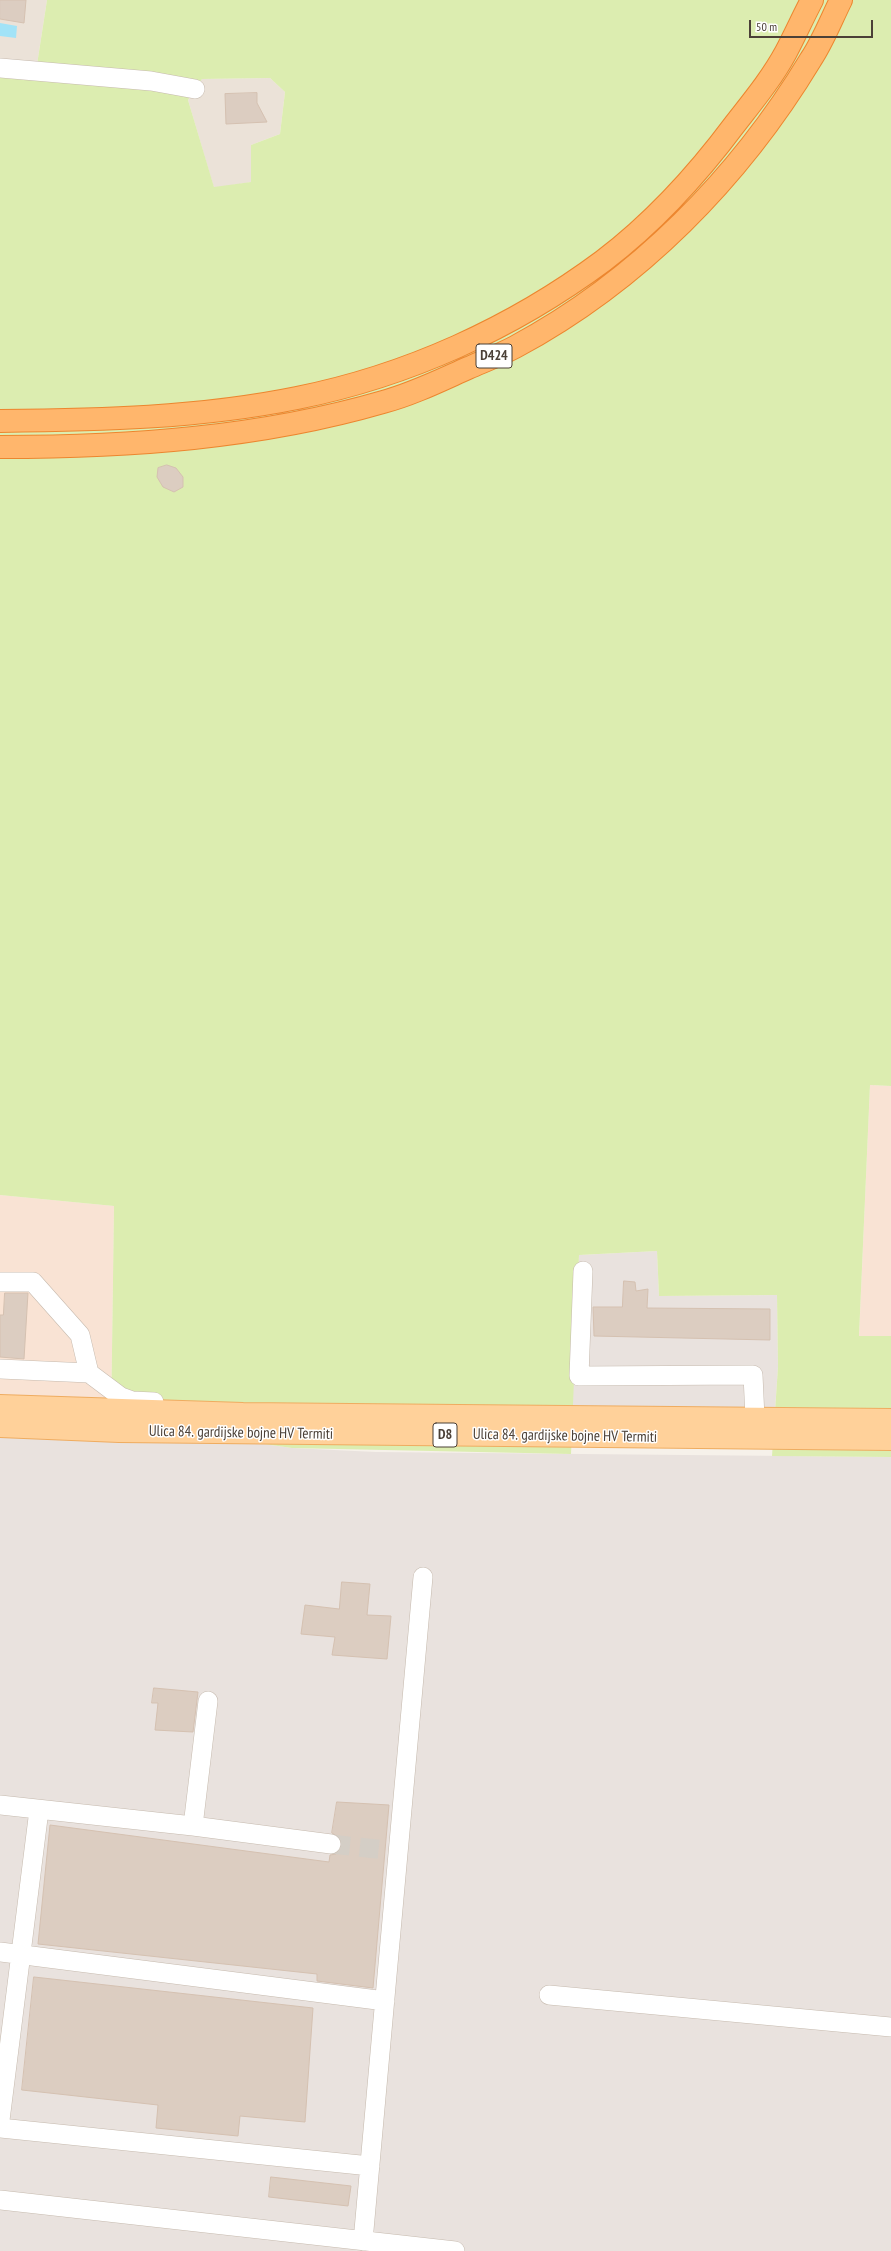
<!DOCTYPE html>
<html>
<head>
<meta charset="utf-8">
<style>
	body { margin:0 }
	#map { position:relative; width:891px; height:2251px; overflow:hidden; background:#f6f1ea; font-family:"PT Sans Narrow",sans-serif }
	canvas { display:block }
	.scale { position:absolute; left:749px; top:20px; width:124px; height:18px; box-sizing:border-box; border:2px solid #4b4037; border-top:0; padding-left:5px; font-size:12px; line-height:14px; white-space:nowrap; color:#4b4037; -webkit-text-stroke:3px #fff; paint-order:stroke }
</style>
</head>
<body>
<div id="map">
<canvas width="891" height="2251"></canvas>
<div class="scale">50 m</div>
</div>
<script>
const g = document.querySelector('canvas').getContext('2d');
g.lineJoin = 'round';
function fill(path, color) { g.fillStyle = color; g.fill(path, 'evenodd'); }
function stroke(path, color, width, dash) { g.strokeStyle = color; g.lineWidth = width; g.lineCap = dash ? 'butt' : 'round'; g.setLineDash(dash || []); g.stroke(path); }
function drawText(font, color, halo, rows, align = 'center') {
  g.font = font + ' "PT Sans Narrow",sans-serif'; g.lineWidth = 3; g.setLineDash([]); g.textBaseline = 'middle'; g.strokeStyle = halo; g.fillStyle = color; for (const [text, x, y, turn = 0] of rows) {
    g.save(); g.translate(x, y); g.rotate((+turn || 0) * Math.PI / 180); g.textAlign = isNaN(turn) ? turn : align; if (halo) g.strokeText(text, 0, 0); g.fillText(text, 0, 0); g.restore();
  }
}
fill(new Path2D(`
	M0,0h47l-11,71 -36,-3z
	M270,78l15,14 -5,42 -29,11 1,37 -38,6 -26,-88 14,-21z`), '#ebe2d8');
fill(new Path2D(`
	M870,1085l21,1v250l-32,1z
	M0,1195l114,11 -3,216 -111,-11z`), '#f9e3d4');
fill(new Path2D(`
	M657,1251l2,45 118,-1 1,72 -3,43 -203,-2 7,-153z
	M111,1422l181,26 84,4 515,5v794h-891v-828z`), '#e9e2de');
fill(new Path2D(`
	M47,0h844v1086l-21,-1 -11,251h32v121l-119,-1 6,-89 -1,-72 -118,1 -2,-45 -78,4 -8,199 -279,-6 -181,-26 3,-216 -114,-11v-1127l36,3zM270,78l15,14 -5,42 -29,11v37l-37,5 -26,-87 14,-21z`), '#dcedb0');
fill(new Path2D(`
	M0,23l17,3 -1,12 -16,-2z`), '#a2e3f7');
const building = new Path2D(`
	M0,0h26l-2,23 -24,-4z
	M257,93v10l10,19 -41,2 -1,-30z
	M167,465l9,3 7,9v10l-9,5 -11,-5 -6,-10 1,-9z
	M624,1281l11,1 1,9 12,-2 -1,19 123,1v31l-176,-4 -1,-29h29z
	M5,1293h23l-4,66 -24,-2v-42h3z
	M342,1582l28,2 -3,31 24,1 -4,43 -55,-4 3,-18 -34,-3 4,-29 34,4z
	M154,1688l44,4 -5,40 -38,-2 3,-27h-6z
	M337,1802l52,3 -16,183 -56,-7v-7l-279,-30 12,-119 279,37 1,-7 6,-1 6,-8 -1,-7 -9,-6z
	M34,1977l279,31 -8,114 -65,-6 -2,20 -82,-8 2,-23 -136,-15z
	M271,2177l80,9 -3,20 -79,-9z`);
fill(building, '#dccdc1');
stroke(building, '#d5c1b1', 1);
stroke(new Path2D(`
	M331,1844l54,6`), '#d4cec6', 19, [19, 10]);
const minor = new Path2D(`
	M0,68l151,13 44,8
	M583,1271l-4,105 174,-1 2,43
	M0,1282h33l47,53 9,38
	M0,1369l89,4 32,24 11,4 22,1
	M0,1805l193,21 138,18
	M193,1826l15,-125
	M0,1952l385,49
	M549,1995l342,32
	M0,2120l39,-310
	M0,2128l370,38
	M0,2200l455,51
	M363,2241l60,-664`);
const major = new Path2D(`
	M0,1406l243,8 648,6
	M0,1426l119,5 772,8`);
const highway = new Path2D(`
	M0,421c99,-1 199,-3 297,-23 110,-22 216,-70 306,-137 50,-38 94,-86 132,-137 18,-23 37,-46 51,-72 9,-17 17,-35 26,-52
	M0,447c129,0 259,-9 383,-45 30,-8 58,-22 85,-34 16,-7 32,-13 47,-21 123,-66 224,-169 296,-288 12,-18 20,-39 30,-59`);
stroke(minor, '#c6baae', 20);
stroke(major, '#efac60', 24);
stroke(highway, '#ec862f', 24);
stroke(minor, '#fff', 19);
stroke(major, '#ffd19a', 22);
stroke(highway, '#ffb66c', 22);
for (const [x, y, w] of [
	[494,356,36],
	[445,1435,24]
]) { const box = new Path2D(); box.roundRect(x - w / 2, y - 12, w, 24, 3); g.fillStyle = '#fff'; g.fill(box); stroke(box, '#4b4037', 1); }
drawText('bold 14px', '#4b4037', null, [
	["D424",494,356],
	["D8",445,1435]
]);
drawText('15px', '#4b4037', '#fff', [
	["Ulica 84. gardijske bojne HV Termiti",241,1433,1],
	["Ulica 84. gardijske bojne HV Termiti",565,1436,1]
]);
</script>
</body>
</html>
